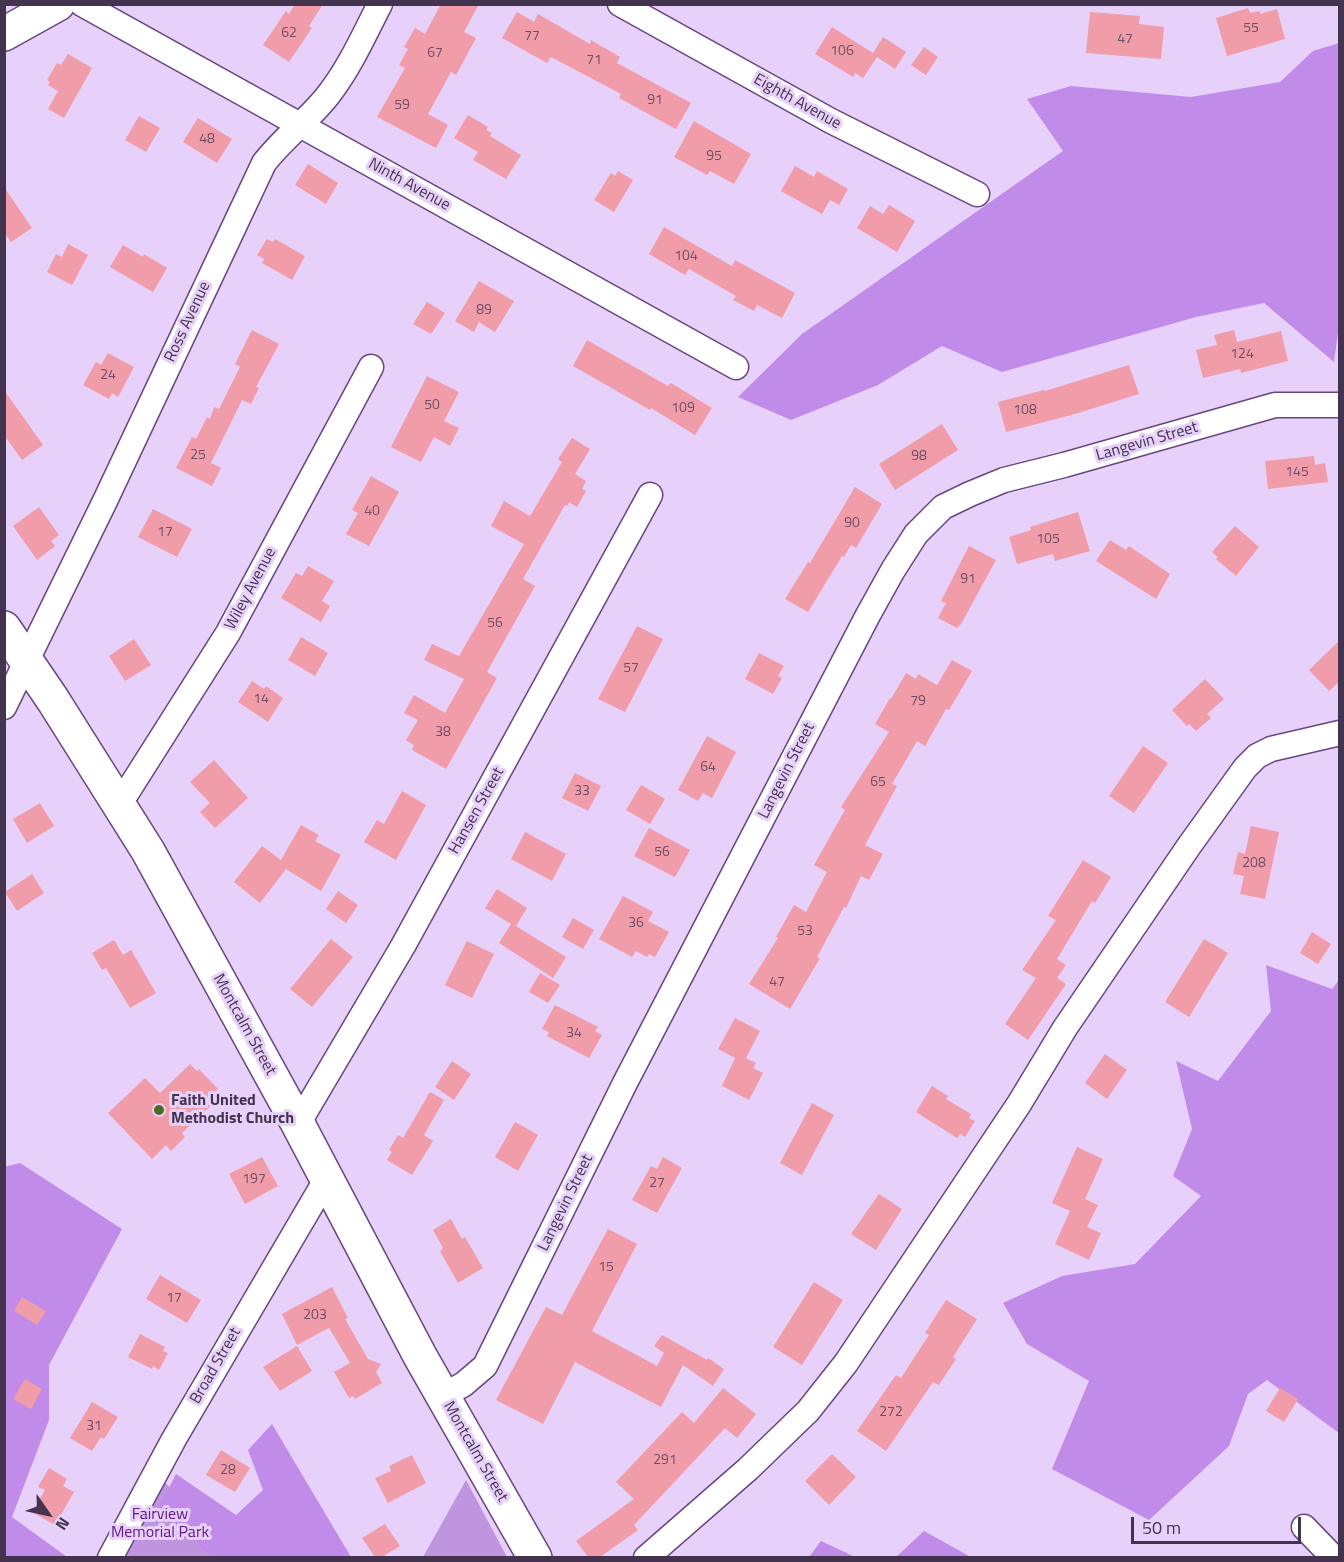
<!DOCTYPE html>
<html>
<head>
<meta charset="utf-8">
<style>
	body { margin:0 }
	#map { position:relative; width:1344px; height:1562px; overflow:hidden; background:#e7d0f9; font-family:"Titillium Web",sans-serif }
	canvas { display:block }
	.frame { position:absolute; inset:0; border:6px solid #43334f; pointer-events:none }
	.north { position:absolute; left:18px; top:1484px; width:60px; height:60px; -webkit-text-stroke:4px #e7d0f9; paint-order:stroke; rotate:124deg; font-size:16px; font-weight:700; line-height:24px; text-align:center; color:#43334f }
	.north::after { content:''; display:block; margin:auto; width:21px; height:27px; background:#43334f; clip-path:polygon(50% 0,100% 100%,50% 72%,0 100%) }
	.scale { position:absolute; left:1131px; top:1517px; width:170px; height:27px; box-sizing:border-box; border:3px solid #43334f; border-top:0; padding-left:8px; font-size:18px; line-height:21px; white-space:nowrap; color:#43334f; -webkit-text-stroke:4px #e7d0f9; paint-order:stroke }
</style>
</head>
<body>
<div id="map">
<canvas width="1344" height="1562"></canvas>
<div class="frame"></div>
<div class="north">N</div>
<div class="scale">50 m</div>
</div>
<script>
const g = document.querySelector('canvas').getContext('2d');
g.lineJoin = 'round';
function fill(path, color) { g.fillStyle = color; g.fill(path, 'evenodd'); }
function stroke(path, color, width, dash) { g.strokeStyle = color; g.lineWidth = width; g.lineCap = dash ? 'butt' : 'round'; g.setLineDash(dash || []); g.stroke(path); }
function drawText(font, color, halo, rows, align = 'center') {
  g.font = font + ' "Titillium Web",sans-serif'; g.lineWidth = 6; g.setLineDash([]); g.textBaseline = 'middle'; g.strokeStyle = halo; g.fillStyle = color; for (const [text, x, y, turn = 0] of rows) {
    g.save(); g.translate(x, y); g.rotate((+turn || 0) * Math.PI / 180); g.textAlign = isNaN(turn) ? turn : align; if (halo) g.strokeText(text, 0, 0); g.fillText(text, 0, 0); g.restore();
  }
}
fill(new Path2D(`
	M154,1472l88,85 -141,1z
	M466,1480l41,77h-84z`), '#bf95e0');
fill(new Path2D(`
	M1339,43l1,275 -6,44 -70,-59 -68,14 -194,55 -60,-26 -64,39 -87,35 -53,-23 64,-63 261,-183 -36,-52 44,-13 120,11 89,-15 33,-31z
	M1266,965l66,24 7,-9v453l-72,-53 -19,14 -19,52 -80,74 -97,-51 37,-88 -62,-37 -24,-41 59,-27 73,-12 66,-68 -28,-20 19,-47 -16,-68 42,20 53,-70z
	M20,1163l102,66 -73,136v55l-37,97 55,40h-62l-1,-390z
	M272,1424l79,133h-139l-53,-50 17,-33 60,41 27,-25 -15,-40z
	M924,1531l45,25 -1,1h-72z
	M821,1541l34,16h-46z`), '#c18be9');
fill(new Path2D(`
	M295,4h28l-14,22 3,2 -23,34 -26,-17 23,-34 3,3z
	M441,4h38l-15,28 12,6 -20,37 -5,-3 -23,42 20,11 -12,23 -59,-31 28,-49 -6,-3 9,-16 -4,-2 11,-19 10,6z
	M1248,8l2,5 10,-2v3l17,-5 8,30 -58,17 -11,-38z
	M517,12l17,10 4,-8 52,30 1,-4 29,17 -3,6 74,40 -15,26 -57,-31 2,-4 -70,-37 -4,6 -45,-25z
	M1090,12l50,4 -1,8 25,3 -3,32 -75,-6z
	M832,27l41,26 10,-16 23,15 -11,17 -18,-12 -14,21 -8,-5 -2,4 -38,-23z
	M924,47l14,10 -12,18 -15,-10z
	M68,54l24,14 -28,50 -16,-9 10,-18 -10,-6 2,-3 -3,-2 10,-17 4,2z
	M468,115l20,12 -2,3 6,3 -2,3 31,19 -15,24 -33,-19 5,-8 -24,-14z
	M139,116l21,12 -14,24 -21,-12z
	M198,118l34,21 -15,24 -34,-21z
	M694,121l57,33 -17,30 -24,-13 -3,4 -33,-18z
	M308,164l30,19 -12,21 -31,-19z
	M795,166l19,11 3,-6 31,18 -9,16 -9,-5 -8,14 -41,-23z
	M618,171l15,9 -19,32 -20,-12 17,-27 4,3z
	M4,187l28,41 -21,14 -7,-10z
	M889,205l26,16 -18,31 -40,-24 13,-22 13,8z
	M664,227l68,39 3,-6 60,33 -13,25 -25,-13 -3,6 -21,-11 3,-4 -47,-27 -4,6 -36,-21z
	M267,239l6,3 2,-3 30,17 -13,24 -30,-17 2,-4 -7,-4z
	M68,244l20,11 -16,30 -25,-13 9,-18 6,3z
	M123,245l20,12 1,-3 23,14 -14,24 -43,-25z
	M479,281l35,20 -19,31 -16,-10 -5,10 -19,-11z
	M427,302l18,11 -14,21 -18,-10z
	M252,330l27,14 -23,43 3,1 -8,16 -9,-4 -31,63 10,5 -9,18 -36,-18 16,-31 4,2 11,-22 3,2 4,-12 5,2 21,-42 -5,-3z
	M1234,330l3,12 44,-11 7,30 -47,12 -1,-4 -37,9 -7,-28 21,-5 -3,-10z
	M587,340l81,46 3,-3 41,25 -17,27 -44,-27 -1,2 -77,-44z
	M108,353l26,14 -16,30 -6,-4 -3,6 -26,-14 13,-23 5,3z
	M1129,365l10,29 -64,20 -69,18 -8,-30 46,-12 1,1z
	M427,376l32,16 -15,29 15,7 -9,18 -16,-9 -13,25 -30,-15z
	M4,390l39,55 -21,15 -18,-25z
	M942,424l16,26 -63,40 -16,-26z
	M572,438l18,11 -15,25 11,7 -4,8 4,2 -9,16 -8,-5 -2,4 -2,-1 -42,74 12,7 -48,86 10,6 -51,91 -34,-19 2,-5 -8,-5 12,-20 -14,-7 10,-18 31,18 19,-34 -40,-19 8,-16 27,12 65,-112 -33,-18 13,-25 26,15 32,-54 -4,-3z
	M1314,456l1,9 10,-2 3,19 -60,7 -3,-28z
	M371,476l28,16 -30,54 -23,-12 12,-21 -6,-3z
	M855,487l27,17 -26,44 -5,-3 -7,12 -2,-1 -34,56 -23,-13 23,-37 2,1z
	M39,507l20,28 -8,6 4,5 -18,14 -24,-34z
	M153,509l39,20 -15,28 -39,-20z
	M1078,512l12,39 -35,10 -2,-7 -36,10 -8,-27 22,-7 -1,-3z
	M1235,526l24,21 -23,29 -20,-17 2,-2 -6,-5z
	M1110,540l16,10 3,-4 41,28 -14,25 -60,-38z
	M969,546l27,14 -35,64 -4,4 -19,-10 8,-15 -5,-2z
	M308,566l26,15 -12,20 8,5 -9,16 -40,-24 15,-25 6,3z
	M637,626l26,13 -38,73 -27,-13z
	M301,637l27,16 -13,23 -27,-16z
	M134,639l17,26 -26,16 -16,-25z
	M1340,640v41l-11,10 -20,-21z
	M759,653l25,13 -6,10 4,2 -9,16 -28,-15z
	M952,660l20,11 -23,39 -3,-1 -21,37 -8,-5 -25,43 5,2 -32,59 18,9 -14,26 -8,-4 -15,32 -2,-1 -27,50 3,1 -30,51 -41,-25 29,-46 -2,-1 18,-32 12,7 21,-40 -13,-7 31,-55 -4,-3 48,-75 -14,-8 15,-26 1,1 15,-26 10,6 2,-5 19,11z
	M1205,679l19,20 -17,15 4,4 -15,13 -7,-7 -2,2 -15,-16z
	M252,681l12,8 2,-3 17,12 -15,24 -30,-20z
	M707,736l29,16 -24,46 -9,-5 -5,8 -20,-11z
	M1143,746l25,17 -34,50 -25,-17z
	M214,760l34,38 -33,30 -15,-16 10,-9 -20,-21z
	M575,773l26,13 -13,25 -26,-13z
	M641,785l24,14 -15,25 -24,-14z
	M402,791l24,14 -30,55 -32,-18 13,-22 7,4z
	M40,803l14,23 -27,17 -14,-24z
	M301,825l18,10 -4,6 26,14 -20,36 -35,-22 -26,34 -26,-21 28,-36 19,14z
	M1251,826l28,6 -14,67 -25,-5 4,-18 -11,-2 5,-22 7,2z
	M649,828l41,22 -15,27 -41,-21z
	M525,832l41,22 -14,27 -41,-22z
	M1083,860l28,17 -16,26 -3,-2 -35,58 9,6 -9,13 9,6 -38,56 -23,-16 31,-46 -14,-8 34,-50 -8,-4z
	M32,874l12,19 -27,18 -12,-19z
	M497,889l30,19 -11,18 50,31 -13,21 -54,-35 12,-19 -26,-16z
	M338,891l20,14 -12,18 -20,-14z
	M623,896l30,16 -5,9 21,11 -14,25 -6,-3 -2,3 -11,-6 -4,6 -33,-18z
	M573,918l21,12 -11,19 -21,-12z
	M1312,932l19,12 -13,20 -18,-11z
	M331,939l22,18 -41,50 -22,-18z
	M1204,939l24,14 -39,64 -24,-15z
	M114,940l9,15 8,-5 25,43 -26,15 -24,-40 -4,2 -10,-17z
	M467,941l27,13 -22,44 -27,-13z
	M540,973l20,12 -12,18 -19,-11z
	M555,1005l43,22 -3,4 7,4 -13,23 -42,-22 2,-4 -7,-3z
	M735,1018l25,13 -14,27 10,5 -3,5 10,5 -14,27 -27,-14 13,-28 -17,-9z
	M1105,1054l22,16 -20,29 -22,-16z
	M452,1061l19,13 -17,26 -19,-13z
	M190,1064l7,7 2,-2 19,20 -2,2 5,5 -39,37 3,4 -14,14 -5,-6 -14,14 -44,-46 37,-35 15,15z
	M932,1086l16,10 -2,3 25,15 -2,4 6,3 -10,16 -5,-3 -3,4 -41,-26z
	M430,1092l14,8 -20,35 9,6 -21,34 -25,-15 5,-8 -3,-2 9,-15 5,3z
	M812,1103l22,12 -32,60 -22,-12z
	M515,1122l23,13 -20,36 -23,-14z
	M1077,1147l26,12 -18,40 13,6 -11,22 14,6 -12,27 -34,-16 15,-33 -18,-8z
	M262,1157l16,29 -33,18 -16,-30z
	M663,1157l19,11 -25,45 -25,-13 19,-34 6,3z
	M879,1194l23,15 -26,41 -25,-16z
	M451,1219l11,20 3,-2 18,31 -25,15 -18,-32 3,-3 -10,-18z
	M608,1229l29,15 -45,87 65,35 7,-13 -10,-7 8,-11 45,25 1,-2 16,11 -11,17 -30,-21 -22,42 -86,-45 -32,62 -47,-24 50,-93 16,8z
	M160,1275l41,25 -14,23 -41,-24z
	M814,1282l29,18 -41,65 -29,-18z
	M332,1287l16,31 -3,1 23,40 13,5 -5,8 6,11 -27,16 -2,-3 -4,2 -15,-26 16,-9 -21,-35 -32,17 -15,-31z
	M22,1297l24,14 -9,14 -23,-14z
	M946,1300l31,19 -24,38 3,2 -17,26 -6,-3 -47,69 -29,-20 39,-56 5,3 28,-43 -4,-2z
	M140,1334l25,13 -2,4 5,2 -9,17 -6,-4 -1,3 -24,-12z
	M297,1346l15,25 -32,20 -17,-24z
	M25,1379l17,10 -11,20 -18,-10z
	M723,1388l33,26 -19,24 -12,-10 -91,97 4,5 -38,27h-12l-12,-16 58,-42 -18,-17 66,-70 12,11z
	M1280,1388l18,11 -14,23 -18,-11z
	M92,1402l26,15 -14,22 -3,-2 -9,14 -22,-13z
	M221,1450l29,18 -15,24 -29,-17z
	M832,1454l24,23 -27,28 -24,-24z
	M412,1455l14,28 -38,20 -13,-25 16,-7 -2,-5z
	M49,1468l18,11 -4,7 11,6 -19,33 -23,-13 13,-22 -7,-3z
	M385,1524l15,22 -18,11h-7l-13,-19z`), '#f09da9');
const street = new Path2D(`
	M82,4l654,363
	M620,4l211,117 146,73
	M4,707l101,-206 159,-338c20,-26 46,-44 65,-69 21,-27 35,-59 51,-90
	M119,805l109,-172 143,-266
	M298,1124l105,-178 247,-451
	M443,1396l21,-12 21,-18 140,-283 243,-468 25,-45 23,-36 27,-27 27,-13 34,-14 60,-15 211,-60h65
	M1304,1527l30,31
	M110,1558l64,-119 153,-261
	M646,1558l102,-89 60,-58 38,-48 173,-259 46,-76 124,-182 56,-78 12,-12 14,-7 69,-16`);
const secondary = new Path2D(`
	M4,34l54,-30
	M4,628l49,72 95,151 150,273 122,232 115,202`);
stroke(street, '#684681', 27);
stroke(secondary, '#684681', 36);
stroke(street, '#fff', 24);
stroke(secondary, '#fff', 33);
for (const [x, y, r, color] of [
	[159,1110,6,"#4c6c22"]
]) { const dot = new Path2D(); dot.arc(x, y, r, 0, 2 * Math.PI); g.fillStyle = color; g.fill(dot); stroke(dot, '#e7d0f9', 2); }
drawText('14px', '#6e4e66', null, [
	["55",1251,29],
	["62",289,34],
	["77",532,37],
	["47",1125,40],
	["106",842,52],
	["67",435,54],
	["71",594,61],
	["91",655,101],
	["59",402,106],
	["48",207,140],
	["95",714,157],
	["104",686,257],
	["89",484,311],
	["124",1242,355],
	["24",108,376],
	["50",432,406],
	["109",683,409],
	["108",1025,411],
	["25",198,456],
	["98",919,457],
	["145",1297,473],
	["40",372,512],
	["90",852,524],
	["17",165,533],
	["105",1048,540],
	["91",968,580],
	["56",495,624],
	["57",631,669],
	["14",261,700],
	["79",918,702],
	["38",443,733],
	["64",708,768],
	["65",878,783],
	["33",582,792],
	["56",662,853],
	["208",1254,864],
	["36",636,924],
	["53",805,932],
	["47",777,983],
	["34",574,1034],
	["197",254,1180],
	["27",657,1184],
	["15",606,1268],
	["17",174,1299],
	["203",315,1316],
	["272",891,1413],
	["31",94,1427],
	["291",665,1461],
	["28",228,1471]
]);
drawText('16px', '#43334f', '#e7d0f9', [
	["Eighth Avenue",797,102,29],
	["Ninth Avenue",409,185,29],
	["Ross Avenue",188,322,-65],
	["Langevin Street",1147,442,-16],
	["Wiley Avenue",251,589,-62],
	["Langevin Street",787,771,-63],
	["Hansen Street",477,811,-61],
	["Montcalm Street",244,1025,61],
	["Langevin Street",566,1203,-64],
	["Broad Street",216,1366,-60],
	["Montcalm Street",475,1452,60]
]);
drawText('bold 16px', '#43334f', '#e7d0f9', [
	["Faith United",171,1101],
	["Methodist Church",171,1119]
], 'left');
drawText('16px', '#621b8a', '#e7d0f9', [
	["Fairview",160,1515],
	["Memorial Park",160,1533]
]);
</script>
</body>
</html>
